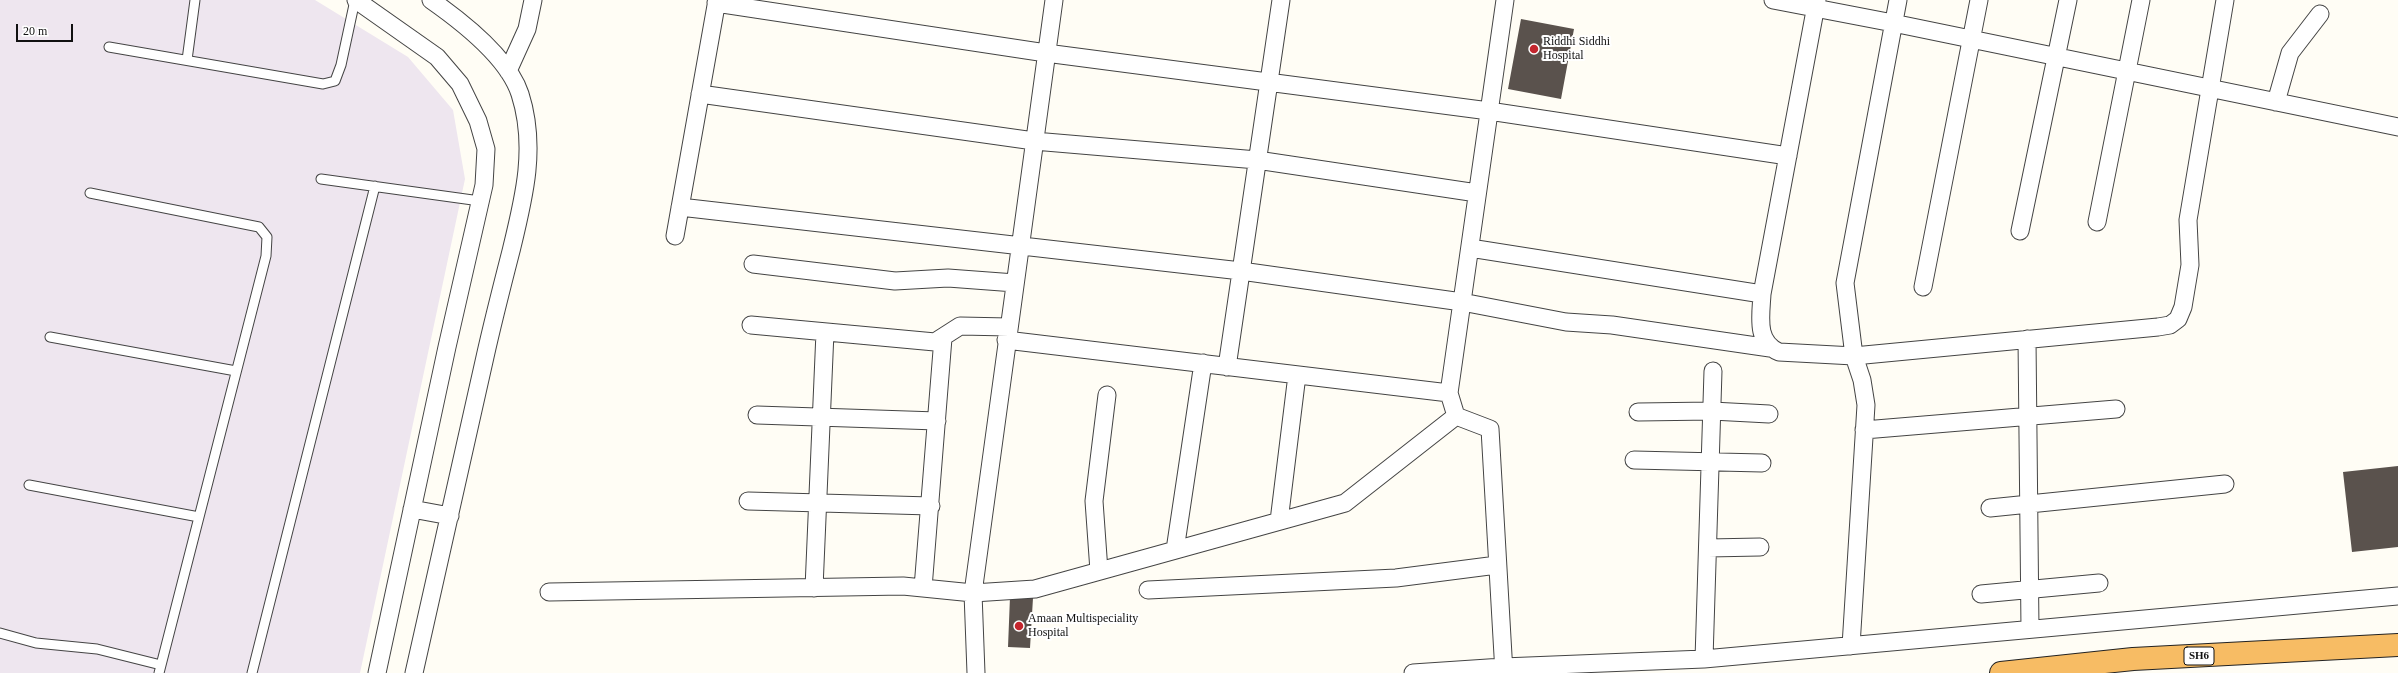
<!DOCTYPE html>
<html>
<head>
<meta charset="utf-8">
<style>
	body { margin:0 }
	#map { position:relative; width:2398px; height:673px; overflow:hidden; background:#fffdf5; font-family:Georgia,serif }
	canvas { display:block }
	.scale { position:absolute; left:16px; top:24px; width:57px; height:18px; box-sizing:border-box; border:2px solid #111; border-top:0; padding-left:5px; font-size:12px; line-height:14px; white-space:nowrap; color:#111; -webkit-text-stroke:3px #fff; paint-order:stroke }
</style>
</head>
<body>
<div id="map">
<canvas width="2398" height="673"></canvas>
<div class="scale">20 m</div>
</div>
<script>
const g = document.querySelector('canvas').getContext('2d');
g.lineJoin = 'round';
function fill(path, color) { g.fillStyle = color; g.fill(path, 'evenodd'); }
function stroke(path, color, width, dash) { g.strokeStyle = color; g.lineWidth = width; g.lineCap = dash ? 'butt' : 'round'; g.setLineDash(dash || []); g.stroke(path); }
function drawText(font, color, halo, rows, align = 'center') {
  g.font = font + ' Georgia,serif'; g.lineWidth = 4; g.setLineDash([]); g.textBaseline = 'middle'; g.strokeStyle = halo; g.fillStyle = color; for (const [text, x, y, turn = 0] of rows) {
    g.save(); g.translate(x, y); g.rotate((+turn || 0) * Math.PI / 180); g.textAlign = isNaN(turn) ? turn : align; if (halo) g.strokeText(text, 0, 0); g.fillText(text, 0, 0); g.restore();
  }
}
fill(new Path2D(`
	M0,0h315l93,57 45,53 12,69 -105,494h-360z`), '#eee6ef');
fill(new Path2D(`
	M1521,19l53,10 -13,70 -53,-10z
	M2398,466v81l-46,5 -9,-80z
	M1010,597l23,1 -3,50 -22,-1z`), '#5a524d');
const service = new Path2D(`
	M109,47l214,37 12,-3 6,-16 14,-65
	M187,60l8,-60
	M321,179l159,22
	M90,193l169,34 8,10 -1,19 -107,417
	M50,337l186,34
	M29,485l170,32
	M0,633l36,10 61,6 64,16
	M252,673l123,-487`);
const minor = new Path2D(`
	M356,0l81,57 23,27 18,37 8,28 -2,36 -37,162 -70,326
	M1773,0l120,23 505,104
	M1817,0l-55,294c-1,21 -7,48 17,58l75,4 304,-29 12,-2 8,-6 5,-12 7,-42 -2,-45 37,-220
	M716,3l330,50 443,58 299,45
	M508,71l19,-42 6,-29
	M700,94l334,47 223,19 220,33
	M2276,102l14,-49 30,-39
	M680,207l561,64 221,31 104,20 46,3 158,23
	M2097,222l44,-222
	M2020,231l48,-231
	M675,236l42,-236
	M1470,248l292,46
	M753,264l142,17 53,-3 67,5
	M1923,287l56,-287
	M751,325l184,17 25,-16 49,1
	M2027,339l3,290
	M1006,340l443,53
	M1227,367l54,-367
	M1638,412l74,-1 57,3
	M757,415l180,6
	M1864,430l252,-21
	M1634,460l128,3
	M748,501l183,5
	M1990,508l235,-24
	M412,509l38,7
	M1279,521l18,-146
	M1708,548l52,-1
	M1175,550l28,-187
	M1099,571l-5,-70 13,-106
	M814,588l11,-256
	M923,588l20,-250
	M1148,590l248,-12 101,-13
	M549,592l354,-6 70,7 62,-4 310,-86 111,-87
	M1981,594l118,-11
	M1851,646l15,-241 -4,-25 -8,-24 -9,-73 53,-283
	M1704,659l9,-288
	M414,673c24,-105 47,-211 71,-316 8,-36 17,-71 26,-106 13,-53 26,-104 9,-157 -12,-37 -59,-73 -89,-94
	M976,673l-3,-80 81,-593
	M1413,673l90,-6 201,-8 694,-63
	M1504,673l-14,-244 -34,-13 -7,-23 56,-393`);
const trunk = new Path2D(`
	M2001,673l132,-14 265,-14`);
stroke(service, '#444', 11);
stroke(minor, '#444', 19);
stroke(trunk, '#222', 24);
stroke(service, '#fff', 9);
stroke(minor, '#fff', 17);
stroke(trunk, '#f7bc64', 22);
for (const [x, y, r, color] of [
	[1534,49,5,"#c4262e"],
	[1019,626,5,"#c4262e"]
]) { const dot = new Path2D(); dot.arc(x, y, r, 0, 2 * Math.PI); g.fillStyle = color; g.fill(dot); stroke(dot, '#fff', 1.5); }
for (const [x, y, w] of [
	[2199,656,30]
]) { const box = new Path2D(); box.roundRect(x - w / 2, y - 9, w, 18, 3); g.fillStyle = '#fff'; g.fill(box); stroke(box, '#111', 1); }
drawText('bold 11px', '#111', null, [
	["SH6",2199,656]
]);
drawText('12px', '#111', '#fff', [
	["Riddhi Siddhi",1543,42],
	["Hospital",1543,56],
	["Amaan Multispeciality",1028,619],
	["Hospital",1028,633]
], 'left');
</script>
</body>
</html>
